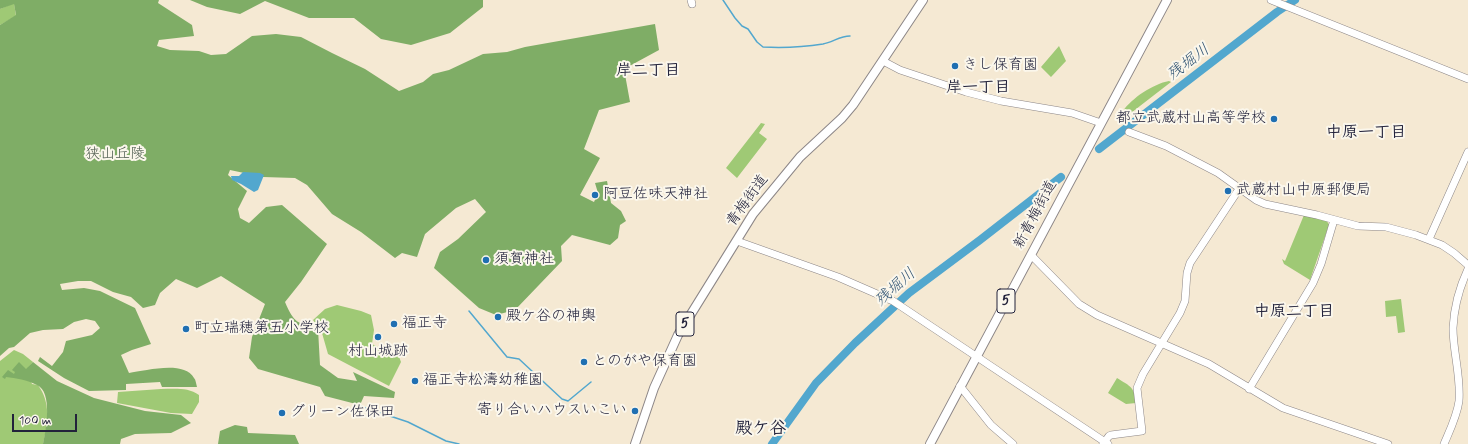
<!DOCTYPE html>
<html>
<head>
<meta charset="utf-8">
<style>
	body { margin:0 }
	#map { position:relative; width:1468px; height:444px; overflow:hidden; background:#f5e9d3; font-family:Mynerve,sans-serif }
	canvas { display:block }
	.scale { position:absolute; left:12px; top:414px; width:65px; height:18px; box-sizing:border-box; border:2px solid #22223b; border-top:0; padding-left:5px; font-size:12px; line-height:14px; white-space:nowrap; color:#22223b; -webkit-text-stroke:3px #fbf7ec; paint-order:stroke }
</style>
</head>
<body>
<div id="map">
<canvas width="1468" height="444"></canvas>
<div class="scale">100 m</div>
</div>
<script>
const g = document.querySelector('canvas').getContext('2d');
g.lineJoin = 'round';
function fill(path, color) { g.fillStyle = color; g.fill(path, 'evenodd'); }
function stroke(path, color, width, dash) { g.strokeStyle = color; g.lineWidth = width; g.lineCap = dash ? 'butt' : 'round'; g.setLineDash(dash || []); g.stroke(path); }
function drawText(font, color, halo, rows, align = 'center') {
  g.font = font + ' Mynerve,"Klee One",sans-serif'; g.lineWidth = 4; g.setLineDash([]); g.textBaseline = 'middle'; g.strokeStyle = halo; g.fillStyle = color; for (const [text, x, y, turn = 0] of rows) {
    g.save(); g.translate(x, y); g.rotate((+turn || 0) * Math.PI / 180); g.textAlign = isNaN(turn) ? turn : align; if (halo) g.strokeText(text, 0, 0); g.fillText(text, 0, 0); g.restore();
  }
}
fill(new Path2D(`
	M14,3l2,13 -16,9v-16z
	M1059,46l7,15 -15,16 -10,-10z
	M1169,81l2,1 -53,41c2,-4 2,-9 5,-12 9,-13 30,-27 46,-30z
	M761,123l4,1 -6,9 8,6 -30,39 -11,-10z
	M1304,215l23,6 2,4 -19,55 -26,-16 -2,-5 3,2z
	M1401,299l4,33 -7,1 -2,-17 -10,1 -1,-16z
	M337,305l24,6 10,4 3,15 -2,14 20,10h6l3,8 -12,24 -61,-32 -6,-21 -9,-13 12,-11z
	M14,350l9,4 10,8 -6,7 5,15 6,1c13,18 10,38 5,59h-43v-83z
	M1117,378c14,9 17,8 19,25l-10,1 -18,-11z
	M161,389c13,0 27,-2 38,6v7l-7,12 -21,-1 -54,-10 1,-11z`), '#9fc975');
fill(new Path2D(`
	M0,0h159l-1,3 34,22 2,11 -35,4 -2,6 13,4 29,1 12,4 15,-1 26,-18 24,-2 25,3 31,16 33,16 34,22 24,-9 10,-8 16,-4 34,-16 24,-2 18,-5 130,-23 4,26 -35,19 6,33 -31,8 -15,39 16,9 -20,37 14,7 4,-9 -3,-10 12,-2 4,22 10,8 5,10 -6,4 -2,13 -8,7 -38,-10 -11,11 1,15 -47,49 -19,5 -17,-7 -45,-40 6,-16 18,-13 28,-27 -11,-13 -19,9 -31,26 -8,23 -15,-4 -7,5 -34,-26 -29,-18 -25,-29 -12,-7 -32,-1 -33,-7 -2,5 19,16 -9,18 2,9 9,5 17,-16 16,-2 45,39 -26,38 -16,20c9,21 12,21 33,27l2,36 18,13 19,3 -4,-9 42,20 -1,6 -30,-2 -4,9 -35,-9 -5,-9 -62,-18 -9,-11 3,-21 13,-33 -44,-28 -24,12 -21,-9 -16,14 -5,12 -12,3 -12,-11 -18,-5 -22,-11h-13l-18,3 2,6 22,-2 16,3 35,17 16,36 -19,6 -11,5 8,18c16,-2 55,-13 65,5 2,2 2,6 3,9h-35l-2,-5 -34,2v6l-37,1 -25,-13 -26,-17 2,-4 12,9 11,-14 3,-11 26,-6 8,-7 -5,-7 -9,-2 -12,3 -11,7 -20,1 -13,3 -16,14 -5,1 -9,8v-331l16,-10 -2,-11 -14,5z
	M190,0h293v7l-33,26 -39,12 -30,-6 -27,-21h-45l-44,-17 -25,13 -33,-7z
	M19,362l7,7 7,-7 24,19 37,17 51,13 36,4 10,8 -20,10 -36,1 -14,5 -1,5h-77c3,-14 10,-52 -6,-59 -10,-5 -21,-7 -31,-8l-1,2 -3,-2 6,-7 6,4 1,-2 -3,-2z
	M235,425l12,2 1,6 47,2 4,9h-81l2,-13z`), '#7fad66');
fill(new Path2D(`
	M243,172l17,1 4,2 -6,15 -4,2 -13,-8 -9,-4 -1,-4h8z`), '#52a7ce');
stroke(new Path2D(`
	M723,0l12,18 7,8 6,3 9,13 6,5c20,1 41,0 60,-3 10,-2 17,-8 27,-8
	M469,311l38,46 12,2 43,40 6,2 23,-19
	M357,405l51,17 38,19 13,3`), '#52a7ce', 1.5);
stroke(new Path2D(`
	M1099,149l178,-137 18,-12
	M772,444l44,-61 39,-40 54,-50 71,-53 81,-63`), '#52a7ce', 8);
const minor = new Path2D(`
	M691,0l1,4
	M1271,0l197,79
	M883,61l17,9 66,22 35,9 71,12 29,10
	M1129,132l37,14 52,27 38,27 9,4 52,11 41,11 28,1 30,8 26,10 12,8 14,12
	M1429,239l39,-87
	M737,241l101,36 55,24 215,143
	M1031,255l48,49 18,11 112,49 74,44 105,36
	M960,386l31,39 22,19
	M1249,389l64,-106 8,-19 13,-44
	M1103,444l6,-8 2,-1 31,-4 -5,-43 6,-14 37,-61 5,-12 2,-28 3,-10 49,-74
	M1444,444c6,-14 13,-28 15,-43 2,-25 -6,-49 -6,-73 1,-20 7,-42 15,-59`);
const major = new Path2D(`
	M635,444l19,-56 24,-53 75,-121 47,-57 42,-39 11,-13 70,-105
	M930,444l237,-444`);
stroke(minor, '#8c8687', 8);
stroke(major, '#8c8687', 10);
stroke(minor, '#fff', 7);
stroke(major, '#fff', 8);
for (const [x, y, r, color] of [
	[955,66,4,"#1f6fb2"],
	[1274,119,4,"#1f6fb2"],
	[1228,191,4,"#1f6fb2"],
	[595,195,4,"#1f6fb2"],
	[486,260,4,"#1f6fb2"],
	[498,317,4,"#1f6fb2"],
	[394,324,4,"#1f6fb2"],
	[186,329,4,"#1f6fb2"],
	[378,337,4,"#1f6fb2"],
	[584,362,4,"#1f6fb2"],
	[415,381,4,"#1f6fb2"],
	[635,411,4,"#1f6fb2"],
	[282,413,4,"#1f6fb2"]
]) { const dot = new Path2D(); dot.arc(x, y, r, 0, 2 * Math.PI); g.fillStyle = color; g.fill(dot); stroke(dot, '#fbf7ec', 1.5); }
for (const [x, y, w] of [
	[1006,301,18],
	[685,324,18]
]) { const box = new Path2D(); box.roundRect(x - w / 2, y - 12, w, 24, 3); g.fillStyle = '#fbf7ec'; g.fill(box); stroke(box, '#22223b', 1); }
drawText('bold 14px', '#22223b', null, [
	["5",1006,301],
	["5",685,324]
]);
drawText('15px', '#22223b', '#fbf7ec', [
	["きし保育園",963,66],
	["都立武蔵村山高等学校",1266,119,"right"],
	["武蔵村山中原郵便局",1236,191],
	["阿豆佐味天神社",603,195],
	["須賀神社",494,260],
	["殿ケ谷の神輿",506,317],
	["福正寺",402,324],
	["町立瑞穂第五小学校",194,329],
	["村山城跡",378,352,"center"],
	["とのがや保育園",592,362],
	["福正寺松濤幼稚園",423,381],
	["寄り合いハウスいこい",627,411,"right"],
	["グリーン佐保田",290,413]
], 'left');
drawText('15px', '#4e5c4f', '#fbf7ec', [
	["狭山丘陵",115,155]
]);
drawText('15px', '#22223b', '#fbf7ec', [
	["青梅街道",748,201,-54],
	["新青梅街道",1036,215,-62]
]);
drawText('italic 16px', '#355776', '#fbf7ec', [
	["残堀川",1189,63,-37],
	["残堀川",896,288,-42]
]);
drawText('bold 16px', '#22223b', '#fbf7ec', [
	["岸二丁目",648,72],
	["岸一丁目",978,89],
	["中原一丁目",1366,134],
	["中原二丁目",1294,313]
]);
drawText('bold 17px', '#22223b', '#fbf7ec', [
	["殿ケ谷",761,429]
]);
</script>
</body>
</html>
